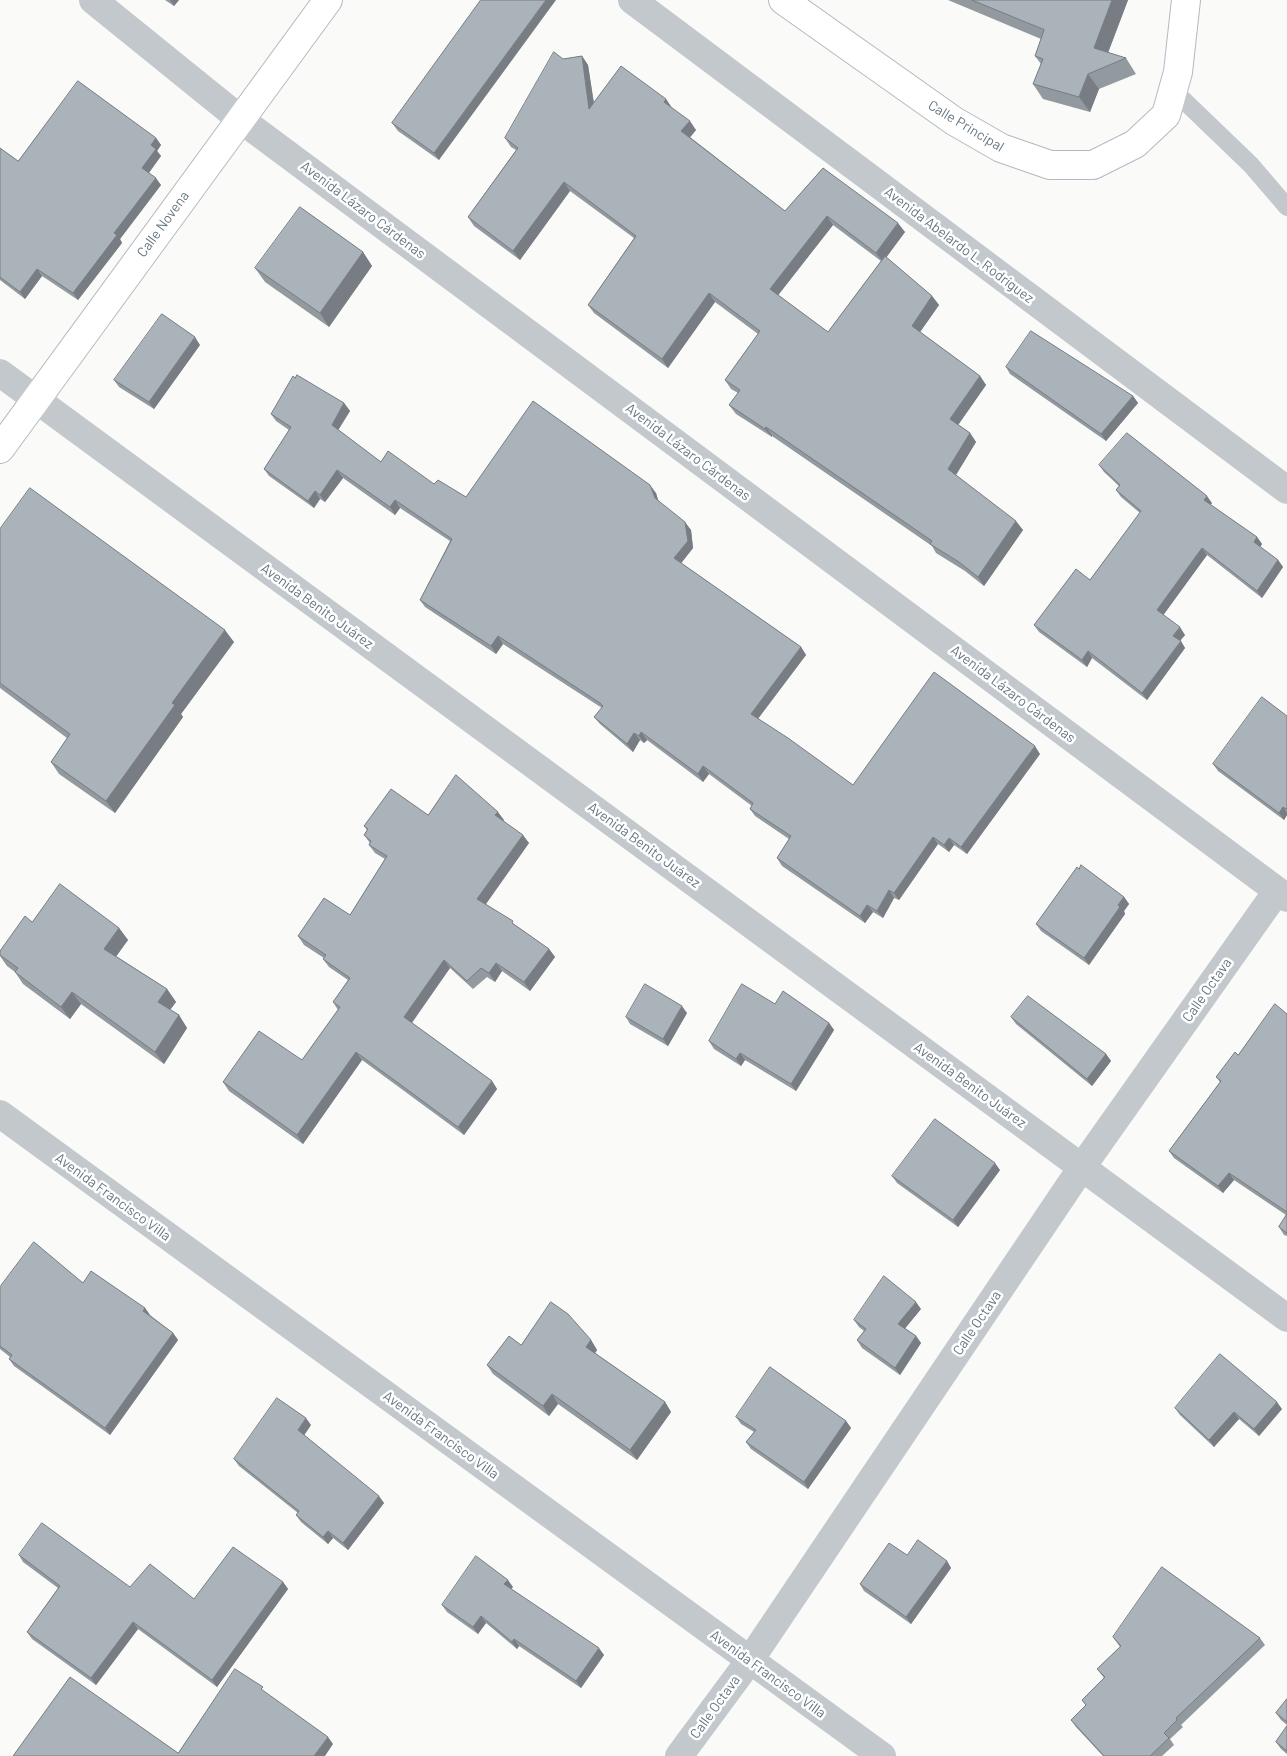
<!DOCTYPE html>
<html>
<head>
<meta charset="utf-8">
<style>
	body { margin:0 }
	canvas { display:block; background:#fafaf8 }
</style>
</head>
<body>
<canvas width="1287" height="1756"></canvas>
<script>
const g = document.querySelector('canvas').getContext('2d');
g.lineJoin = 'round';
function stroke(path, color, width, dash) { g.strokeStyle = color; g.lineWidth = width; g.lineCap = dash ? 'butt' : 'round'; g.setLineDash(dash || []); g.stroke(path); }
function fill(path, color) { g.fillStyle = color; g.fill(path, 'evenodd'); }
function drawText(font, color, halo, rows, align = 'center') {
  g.font = font + ' Barlow,sans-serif'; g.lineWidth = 5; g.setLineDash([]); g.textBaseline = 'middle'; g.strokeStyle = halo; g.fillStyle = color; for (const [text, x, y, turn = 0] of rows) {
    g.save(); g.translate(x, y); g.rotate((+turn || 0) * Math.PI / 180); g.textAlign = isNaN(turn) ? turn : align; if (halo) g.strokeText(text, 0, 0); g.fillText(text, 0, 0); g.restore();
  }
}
const secondary = new Path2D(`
	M783,0l171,121 47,27 49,17h43l42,-21 31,-29 12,-43 8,-72
	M0,449l328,-449`);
stroke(secondary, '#b3babf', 30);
stroke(new Path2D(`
	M1173,90l78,75 36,42`), '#c3c8cc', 18);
stroke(new Path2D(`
	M93,0l147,119 1047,779
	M632,0l655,490
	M0,373l1287,945
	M0,1114l882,642
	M679,1756l71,-96 332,-493 195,-276`), '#c3c8cc', 28);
stroke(secondary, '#fff', 28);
fill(new Path2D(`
	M165,0h14l-5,6z
	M481,0l-42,160 -41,-29 -6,-8z
	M948,0h180l-20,53 18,5 10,16 -37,15 -9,23 -47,-13 -10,-15 8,-20 -6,-8 6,-17z
	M582,56l6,9 6,38 72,-4 6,9 24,22 -6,7 95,74 38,-43 82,64 -19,25 46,39 7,9 -19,27 60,44 6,9 -28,40 12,8 6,9 -20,33 67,55 -39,56 -19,-15 -29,-18 -4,-7 -160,-110v1l-36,-23 -7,-9 9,-12 -7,-4 -6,-9 33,-46 -43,-32 -47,66 -74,-55 -6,-8 46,-67 -64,-47 -50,69 -46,-34 -6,-9 48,-67 -5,-3 -6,-9 58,-79zM833,225l48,36 -53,71 -50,-37z
	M156,138l5,7 -4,6 4,5 -12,17 12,12 -41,54 2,4 -44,57 -36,-24 -17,23 -25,-19v-132l18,13z
	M363,252l9,14 -43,61 -64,-45 -10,-14z
	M200,345l-46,64 -35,-22 -5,-7z
	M1006,367l127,29 5,7 -32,38 -96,-67z
	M344,403l6,8 -12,19 43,32 85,35 190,-4 2,8 33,29 2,18 -12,15 120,84 5,8 -48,64 95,66 187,-31 -73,100 -13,-9 -5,7 -11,-8 -39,56 -5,-2 -11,20 -10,-6 -8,11 -83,-57 -5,-8 12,-19 -34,-23 -5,-7 2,-3 -43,-32 -6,8 -56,-42 -3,3 -4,-3 -7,12 -33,-28 -6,-7 8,-9 -99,-64 -7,10 -71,-47 -5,-7 30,-59 -50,-33 -5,7 -52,-37 -18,24 -5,-3 -6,9 -45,-32 -5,-7 25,-39 -13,-9 -5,-7z
	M1099,465l113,38 -2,2 47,32 5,7 -2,3 18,13 5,7 -21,31 -55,-43 -44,60 22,20 -5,6 5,7 -38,52 -55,-42 -5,9 -48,-35 -5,-7 56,-45 50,-67 -19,-16 -5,-7 3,-4 -15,-14z
	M0,529l234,113 -53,72 2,3 -68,96 -56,-39 -8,-12 16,-24 -67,-50z
	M1287,716v99l-3,5 -66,-49 -5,-7z
	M428,815l76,5 -1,1 26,22 -43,61 63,45 6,8 -25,34 -28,-20 -7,11 -8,-5 -14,12 -23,-21 -38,55 80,58 5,8 -33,46 -102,-75 -59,84 -74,-53 -6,-9 79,-22 36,-50 -5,-8 15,-22 -19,-13 -6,-8 1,-1 -20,-13 -6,-9 52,-21 35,-56 -10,-6 -6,-8 1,-2 -6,-8 3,-5 -3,-4z
	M1124,897l5,7 -5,7 1,3 -36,51 -48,-34 -5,-7z
	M32,922l87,6 9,12 -12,16 51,33 9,13 -6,8 9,5 8,13 -23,36 -83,-60 -11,15 -47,-35 -8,-12 -8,-6 -7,-10v-5z
	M775,1004l54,19 5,7 -38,61 -51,-31 -4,6 -27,-17 -5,-8z
	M687,1013l-19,33 -38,-22 -4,-7z
	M1287,1014v222l-3,-1 -5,-8 7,-12 -52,-35 -11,13 -49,-35 -5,-7 51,-69 -4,-5 22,-22z
	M1011,1017l95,37 5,7 -19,25 -76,-62z
	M1000,1170l-42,57 -61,-44 -5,-7z
	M83,1283l62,25 5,7 23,18 5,7 -68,95 -96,-69 -5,-7 1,-2 -10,-8v-62z
	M921,1309l-16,19 11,8 5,7 -21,32 -38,-27 -5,-8 7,-9 -5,-4 -5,-7z
	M591,1340l6,10 -2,3 70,49 6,10 -34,48 -79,-56 -9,12 -56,-42 -6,-9 34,-20z
	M1175,1408l107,1 -23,27 -20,-17 -25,28 -34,-32z
	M736,1417l110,4 5,7 -43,61 -57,-40 -5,-7 8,-10 -13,-8z
	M311,1425l-7,10 80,68 -36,47 -15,-12 -5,6 -27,-22 -5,-7 2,-2 -59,-47 -5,-7z
	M19,1555l111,32 64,12 89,-17 5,7 -71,98 -79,-58 -42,56 -64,-46 -5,-7 31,-44 -35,-26z
	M907,1555l40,6 4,7 -40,56 -47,-33 -4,-7z
	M513,1587l-2,2 93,66 -23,33 -62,-42 -2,3 -31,-26 -8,11 -31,-22 -5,-7z
	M1113,1637l147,1 5,7 -84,80 2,2 -13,12 4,6 -12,11h-59l-27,-29 -5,-7 15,-15 -4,-5 22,-22 -7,-9 23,-22z
	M1287,1699v26l-6,-5 -5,-7z
	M1287,1726v28l-6,-5 -5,-7z`), '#929a9f');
fill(new Path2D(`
	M170,0h9l-5,6z
	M546,0h10l-117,160 -5,-7z
	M1112,0h16l-24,63 -10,-15z
	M582,56l6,9 8,53 -7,-9z
	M1088,74l11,15 -9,23 -11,-15z
	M666,99l6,9 -8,-6z
	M690,121l6,9 -8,10 -7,-9z
	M156,138l5,7 -4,6 4,5 -14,19 -5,-7 9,-23z
	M156,178l5,7 -41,54 2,4 -44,57 -5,-7 41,-60z
	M564,182l6,9 -50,69 -7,-9z
	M827,216l6,9 -57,73 -6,-9z
	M898,223l7,9 -22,30 -7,-9z
	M363,252l9,14 -43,61 -9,-14z
	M37,269l5,7 -17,23 -5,-7z
	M709,293l6,9 -47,66 -6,-9z
	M932,296l7,9 -21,30 -6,-9z
	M195,337l5,8 -46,64 -5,-7z
	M980,376l6,9 -30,43 -6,-9z
	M1133,396l5,7 -32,38 -5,-7z
	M344,403l6,8 -13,21 -5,-7z
	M766,427l6,9v1l-7,-8z
	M970,433l6,9 -22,36 -6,-9z
	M337,470l6,8 -18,24 -5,-7z
	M650,485l6,8 4,13 -5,-8z
	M315,491l5,8 -6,9 -6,-7z
	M1207,496l5,7 -3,4 -5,-7z
	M395,500l5,8 -5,7 -5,-8z
	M1016,521l7,9 -39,56 -6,-9z
	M685,522l6,8 2,18 -14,18 -5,-8z
	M1257,537l5,7 -3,5 -5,-7z
	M1202,548l5,7 -45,62 -5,-7z
	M1278,560l5,7 -21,31 -5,-7z
	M1180,627l5,8 -7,8 -5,-7z
	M225,630l9,12 -53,72 2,3 -68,96 -9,-12 66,-98z
	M498,636l5,8 -7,10 -5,-8z
	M1181,641l4,7 -38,52 -5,-7z
	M801,647l5,8 -50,66 -5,-7z
	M1088,651l4,7 -5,9 -5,-7z
	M641,732l6,8 -3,3 -5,-7z
	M634,733l6,7 -7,12 -6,-8z
	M1035,746l5,8 -73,100 -6,-7z
	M703,766l6,8 -6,8 -5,-8z
	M1283,807l4,6v2l-3,5 -5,-7z
	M498,812l6,8 -3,4 -6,-9z
	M523,835l6,8 -46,65 -6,-9z
	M933,837l5,7 -39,56 -5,-7z
	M949,838l5,7 -5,7 -5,-7z
	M889,890l5,8 -11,20 -6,-7z
	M1124,897l5,7 -5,7 1,3 -36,51 -5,-7z
	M867,905l6,7 -8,11 -5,-7z
	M119,928l9,12 -15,21 -9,-12z
	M549,949l6,8 -25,34 -6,-9z
	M444,960l6,8 -40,57 -6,-8z
	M496,963l6,8 -7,11 -6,-9z
	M167,989l9,13 -9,12 -9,-12z
	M72,992l9,12 -11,15 -9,-12z
	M682,1006l5,7 -19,33 -5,-7z
	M179,1015l8,13 -23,36 -9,-12z
	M829,1023l5,7 -38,61 -5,-7z
	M356,1052l6,8 -59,84 -6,-9z
	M740,1053l5,7 -4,6 -5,-7z
	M1106,1054l5,7 -19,25 -5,-7z
	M492,1081l5,8 -33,46 -6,-8z
	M995,1163l5,7 -42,57 -5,-7z
	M1229,1173l5,7 -11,13 -5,-7z
	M916,1302l5,7 -18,22 -5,-7z
	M145,1308l5,7 -7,-4z
	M173,1333l5,7 -68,95 -5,-7z
	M916,1336l5,7 -21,32 -5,-7z
	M591,1340l6,10 -4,6 -7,-9z
	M552,1394l6,10 -9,12 -6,-10z
	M665,1402l6,10 -34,48 -7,-10z
	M1277,1402l5,7 -23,27 -5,-7z
	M1234,1412l5,7 -25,28 -5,-7z
	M306,1418l5,7 -8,12 -5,-7z
	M846,1421l5,7 -43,61 -4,-7z
	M379,1496l5,7 -36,47 -5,-7z
	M328,1531l5,7 -5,6 -5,-7z
	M947,1561l4,7 -40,56 -5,-7z
	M508,1580l5,7 -4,4 -5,-7z
	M283,1582l5,7 -71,98 -5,-7z
	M481,1616l5,7 -8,11 -5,-7z
	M133,1622l5,7 -42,56 -5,-7z
	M514,1639l5,7 -2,3 -5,-7z
	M599,1648l5,7 -23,33 -5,-7z
	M328,1737l5,7 -8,12h-11z`), '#777d82');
const building = new Path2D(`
	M481,0h65l-112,153 -42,-30z
	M972,0h140l-18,48 32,10 -38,16 -9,23 -46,-13 10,-25 -8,-3 9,-26z
	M554,52l9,7 19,-3 7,53 32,-43 45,33 -2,3 26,19 -9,10 104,80 38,-43 75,55 -22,30 -49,-37 -57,73 58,43 57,-76 47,40 -20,30 68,50 -30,43 20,14 -22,36 68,52 -38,56 -19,-15 -29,-18 2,-3 -166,-114 -1,2 -36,-24 11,-15 -15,-10 35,-49 -51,-38 -47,66 -74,-54 48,-69 -72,-54 -51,69 -45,-34 50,-69 -13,-10z
	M78,81l78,57 -5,7 5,4 -14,19 14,10 -42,55 3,2 -44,58 -36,-24 -17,23 -20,-15v-129l18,13z
	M300,207l63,45 -43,61 -65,-45z
	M162,314l33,23 -46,65 -35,-22z
	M1031,331l102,65 -32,38 -95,-67z
	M297,375l47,28 -12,22 49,37 7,-11 46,33 4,-4 28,17 67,-96 117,84 5,13 30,24 3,19 -14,17 127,89 -50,67 37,24 65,47 81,-113 101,74 -74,101 -12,-9 -5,7 -11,-8 -39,56 -5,-3 -12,21 -10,-6 -7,11 -83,-58 14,-22 -41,-27 3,-6 -50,-37 -5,8 -57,-42 -2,4 -5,-3 -7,11 -33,-27 9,-11 -3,-3 -102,-67 -7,10 -71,-46 32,-61 -57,-39 -5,7 -53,-37 -17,25 -5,-4 -7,10 -44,-32 27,-42 -20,-13 22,-38 2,2z
	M1127,433l80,63 -3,4 53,37 -3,5 24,18 -21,31 -55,-43 -45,62 23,17 -7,9 8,5 -39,52 -54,-42 -6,9 -48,-35 42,-56 14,11 51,-69 -25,-21 4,-5 -21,-20z
	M30,488l195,142 -53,73 3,2 -69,96 -55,-39 19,-28 -70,-51v-154z
	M1262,697l25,19v92l-1,1 -3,-2 -4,6 -66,-49z
	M456,775l42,37 -3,3 28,20 -46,64 36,22 -1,2 37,26 -25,33 -28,-19 -7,10 -8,-5 -14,13 -23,-21 -40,57 88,64 -34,46 -102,-75 -59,83 -74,-53 36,-51 43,29 38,-53 -7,-5 17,-24 -27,-19 3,-4 -28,-19 26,-38 26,17 37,-59 -18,-11 2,-4 -7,-6 4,-6 -4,-3 27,-37 37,26z
	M1081,865l43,32 -6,8 2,2 -36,51 -48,-34 41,-57 2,2z
	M60,884l59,44 -15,21 63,40 -9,13 21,13 -24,37 -83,-60 -11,15 -46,-35 3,-4 -18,-13v-4l25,-35 7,6z
	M645,984l37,22 -19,33 -37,-22z
	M742,984l33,20 8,-13 46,32 -38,61 -51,-31 -4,6 -27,-18z
	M1028,996l78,58 -19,25 -76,-62z
	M1275,1004l12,10v198l-58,-39 -11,13 -49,-35 52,-70 -5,-4 19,-25 3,3z
	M935,1119l60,44 -42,57 -61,-44z
	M1287,1214v19l-8,-6z
	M34,1242l49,41 8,-12 54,37 -2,3 30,22 -68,95 -96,-69 3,-4 -12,-9v-59z
	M884,1276l32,26 -18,22 18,12 -21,32 -38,-28 9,-11 -12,-9z
	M551,1302l17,12 23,26 -5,7 79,55 -35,48 -78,-56 -9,12 -56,-41 22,-29 12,9z
	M1220,1354l57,48 -23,27 -20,-17 -25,28 -34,-32z
	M770,1367l76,54 -42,61 -58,-40 10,-12 -20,-13z
	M277,1398l29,20 -8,12 81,66 -36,47 -15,-12 -5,6 -27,-22 3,-4 -65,-52z
	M42,1523l88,64 20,-23 44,35 39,-52 50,35 -71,98 -79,-58 -42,56 -64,-46 33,-46 -41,-31z
	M918,1540l29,21 -41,56 -46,-33 29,-41 18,12z
	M476,1556l32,24 -4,4 95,64 -23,33 -62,-42 -2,3 -31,-26 -8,11 -31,-22z
	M1162,1567l98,71 -84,80 1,2 -13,13 5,5 -19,18h-46l-33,-36 15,-15 -4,-5 23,-23 -8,-8 24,-23 -8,-9z
	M235,1669l28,18 -2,2 67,48 -14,19h-301l57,-79 108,76z
	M1287,1699v23l-11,-9z
	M1287,1726v25l-11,-9z`);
fill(building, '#aab3b9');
stroke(building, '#777d82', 1);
drawText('14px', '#657683', '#fff', [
	["Calle Principal",966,126,31],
	["Avenida Lázaro Cárdenas",363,210,37],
	["Calle Novena",163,224,-54],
	["Avenida Abelardo L. Rodríguez",959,245,37],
	["Avenida Lázaro Cárdenas",688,452,37],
	["Avenida Benito Juárez",317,606,36],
	["Avenida Lázaro Cárdenas",1013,694,37],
	["Avenida Benito Juárez",644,845,36],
	["Calle Octava",1207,990,-55],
	["Avenida Benito Juárez",970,1085,36],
	["Avenida Francisco Villa",113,1197,36],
	["Calle Octava",977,1323,-56],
	["Avenida Francisco Villa",441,1435,36],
	["Avenida Francisco Villa",768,1674,36],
	["Calle Octava",715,1707,-54]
]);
</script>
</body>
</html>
